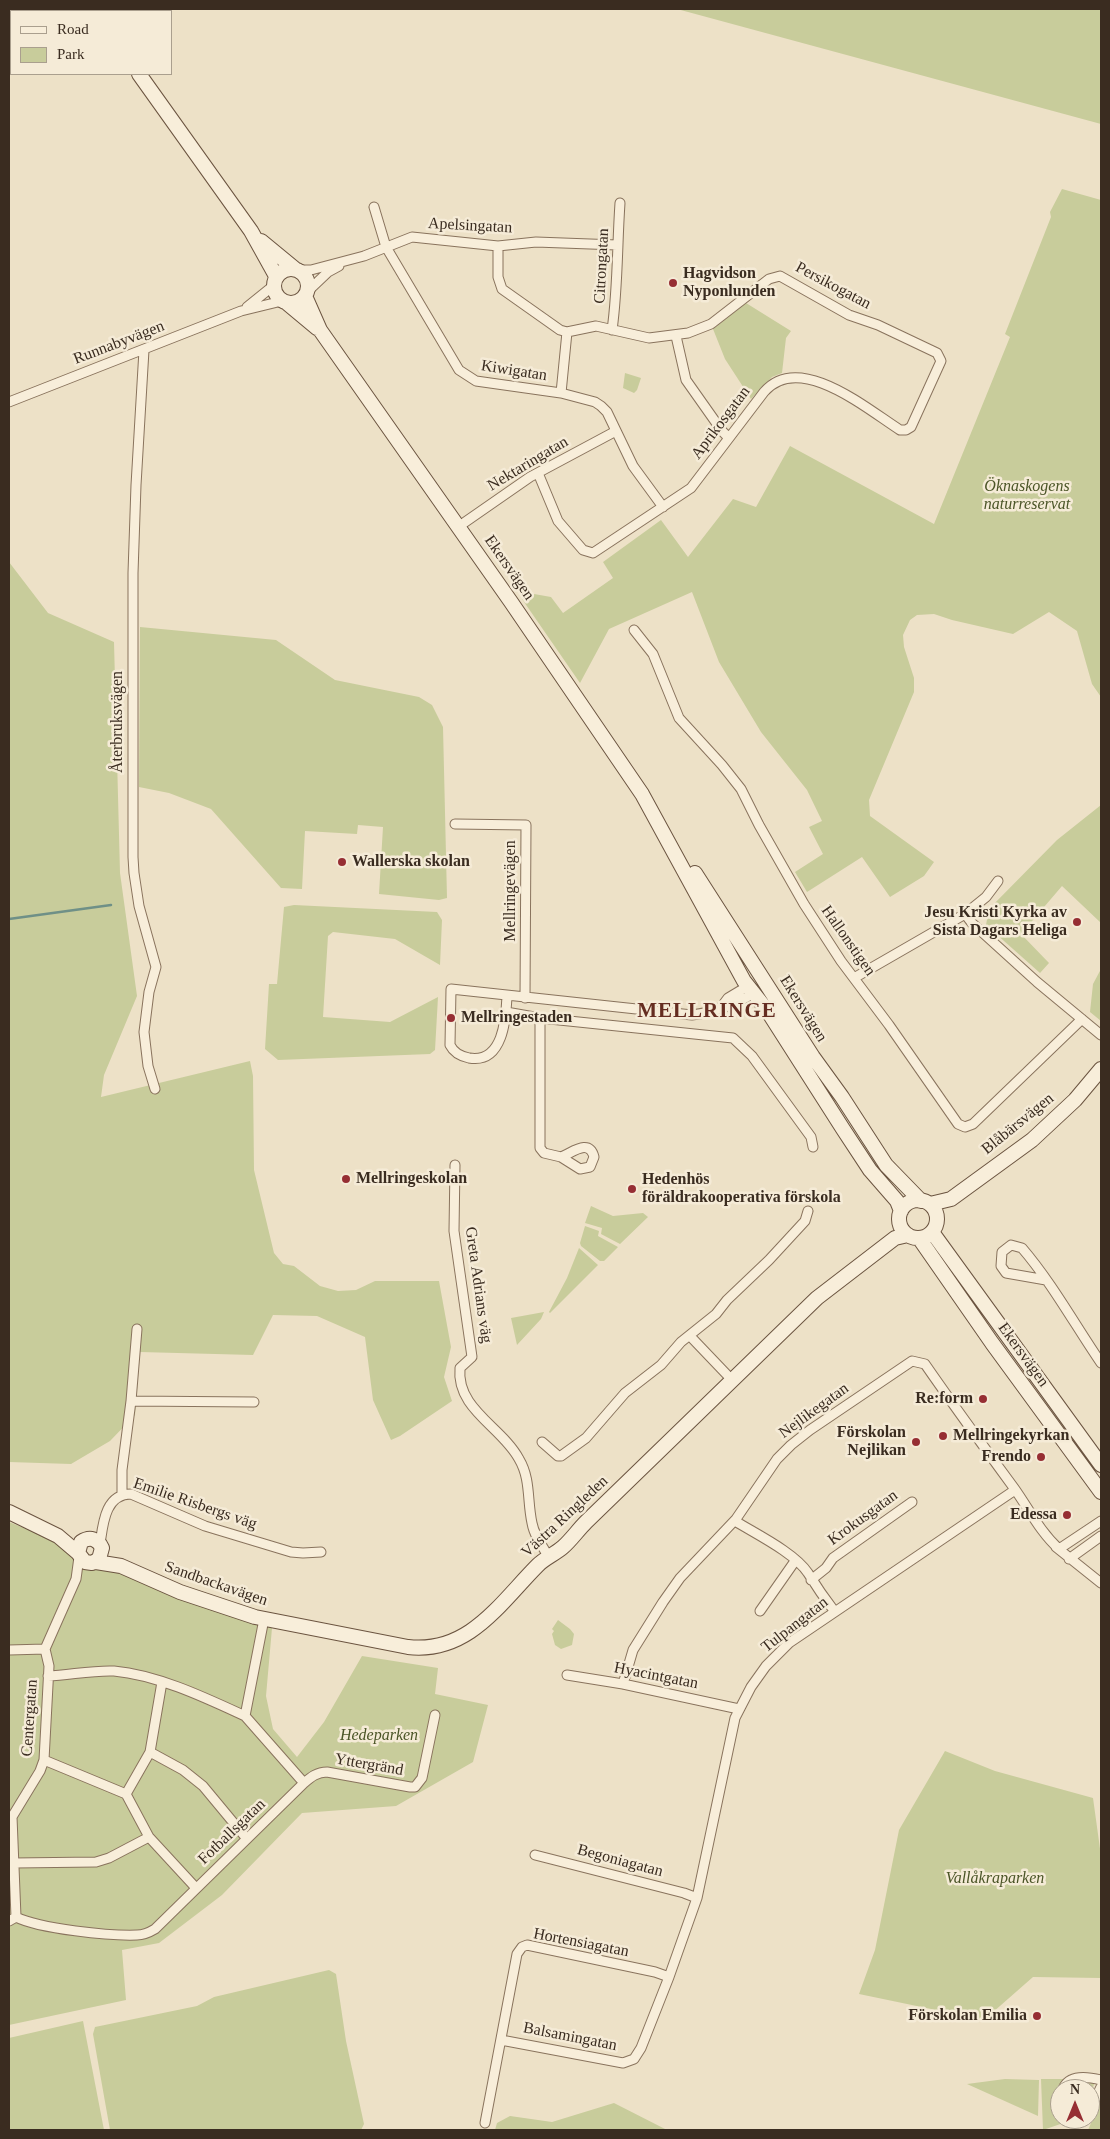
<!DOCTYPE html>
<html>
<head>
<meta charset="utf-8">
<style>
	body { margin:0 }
	#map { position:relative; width:1110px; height:2139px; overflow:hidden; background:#ede1c7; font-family:"Times New Roman",serif }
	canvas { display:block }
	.frame { position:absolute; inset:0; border:10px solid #3a2c20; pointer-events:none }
	.legend { position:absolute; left:10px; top:10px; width:162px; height:65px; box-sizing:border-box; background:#f5ebd7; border:1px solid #aa9f8e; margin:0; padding:6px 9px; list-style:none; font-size:15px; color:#3a2c20 }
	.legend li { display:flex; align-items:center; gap:10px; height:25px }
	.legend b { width:25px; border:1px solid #aa9f8e }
	.north { position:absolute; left:1050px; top:2079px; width:50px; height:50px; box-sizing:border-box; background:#f5ebd7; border:1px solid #aa9f8e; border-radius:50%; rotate:0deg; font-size:14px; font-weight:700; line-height:20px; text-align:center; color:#3a2c20 }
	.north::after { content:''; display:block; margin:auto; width:18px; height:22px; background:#962e33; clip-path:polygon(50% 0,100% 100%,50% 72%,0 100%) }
</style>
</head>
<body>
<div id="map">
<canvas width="1110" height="2139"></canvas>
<div class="frame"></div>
<ul class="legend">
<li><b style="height:6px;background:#f8eeda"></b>Road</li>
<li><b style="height:14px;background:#c8cc9b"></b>Park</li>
</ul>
<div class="north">N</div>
</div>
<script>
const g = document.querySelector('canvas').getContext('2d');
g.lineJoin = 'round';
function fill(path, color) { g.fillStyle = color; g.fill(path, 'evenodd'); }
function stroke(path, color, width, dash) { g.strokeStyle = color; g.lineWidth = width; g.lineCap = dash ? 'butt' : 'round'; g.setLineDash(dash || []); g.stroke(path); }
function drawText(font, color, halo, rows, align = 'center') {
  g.font = font + ' "Times New Roman",serif'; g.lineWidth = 5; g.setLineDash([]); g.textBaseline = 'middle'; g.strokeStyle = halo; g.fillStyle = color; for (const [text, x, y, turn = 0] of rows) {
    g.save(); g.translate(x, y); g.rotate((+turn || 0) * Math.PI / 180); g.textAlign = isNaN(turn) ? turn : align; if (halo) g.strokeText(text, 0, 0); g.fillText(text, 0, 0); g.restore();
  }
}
fill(new Path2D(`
	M677,9h424v115z
	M1062,189l39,11v497l-9,-13 -15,-53 -28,-19 -36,22 -61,-14 -18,-6 -17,1 -7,5 -7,15 1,12 10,31v14l-45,108 1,16 64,46 -10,14 -34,21 -28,-40 -55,35 -12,-20 28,-18 -14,-27 13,-6 -15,-31 -46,-58 -42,-70 -27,-70 -83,37 -29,54 -58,-84 12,-5 17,3 12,16 50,-35 -10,-16 58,-42 27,37 45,-58 23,8 34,-61 144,78 76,-187 -5,-3 46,-117 -1,-5z
	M746,303l45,28 -5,7 -4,35 -10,4 -21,22 -26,-40 -12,-30z
	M625,373l16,5 -4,12 -3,3 -11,-5z
	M9,562l39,51 66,29 6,231 17,123 -33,79 -3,22 149,-36 3,15 1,94 20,83 9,11 11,2 26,20 18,5 18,-1 19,-9h64l12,66 -7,30 8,24 -52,35 -9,4 -18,-40 -8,-63 -48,-21 -44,-1 -20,40 -113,-3 -5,63 -25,26 -39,23 -62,-2z
	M140,627l136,13 59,40 84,17 13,8 11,22 4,171 -8,2 -60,-6 4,-67 -25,-2 -1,9 -52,-3 -3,58 -21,-1 -70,-79 -42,-16 -30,-6z
	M1101,805v118l-39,-37 -41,48 28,29 -9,10 -54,-48 3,-16 68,-69z
	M294,905l143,7 5,8 -2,45 -45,-26 -62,-7 -5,4 -5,81 67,5 48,-25 -3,53 -5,4 -152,6 -13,-11 4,-65h8l7,-77z
	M1101,969v52l-11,-9 3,-28z
	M591,1206l22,10 30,-3 5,4 -28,27 -19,-10 1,-6 -17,-5z
	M585,1226l14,5 -1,5 20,11 -14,14h-4l-19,-15 -1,-3z
	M579,1248l19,17 -48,48 -1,-1 18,-34z
	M544,1312l-3,7 -24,26 -6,-27z
	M9,1522l263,106 -6,68 7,33 24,28 27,-35 38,-66 76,12 -3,26 53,11 -15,57 -77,44 -94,7 -80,82 -63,48 -37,7 4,50 -117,25z
	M558,1620l12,9 4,5 -2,11 -11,4 -6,-4 -3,-11 2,-3 -2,-2z
	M945,1751l50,20 98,27 8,58v122l-68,-1 -49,43 -125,-26 16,-44 24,-120z
	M329,1970l7,4 10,67 18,83 -3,6h-251l-17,-96 2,-7 102,-21 17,-9z
	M83,2021l21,109h-95v-92z
	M1005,2079l34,1 -1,36 -71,-32z
	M1041,2079h25c-12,8 -6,27 -6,40h15l-32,11z
	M1073,2081h22l-5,16v-8h-22z
	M1101,2100v30h-13z
	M614,2103l53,27h-172l2,-7 13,-7 42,6z`), '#c8cc9b');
stroke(new Path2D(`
	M9,919l102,-14`), '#6f9087', 2.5);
const street = new Path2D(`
	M374,207l12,40 73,123 17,11 85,12 34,9 6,4 6,6 26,54 30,41
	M498,246v31l4,12 58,41 7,2 -6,61
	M299,270h12l53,-14 48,-19 86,9 38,-4 81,3
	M308,291l20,-19 11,-6
	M247,307l26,-21
	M612,330c6,-42 5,-84 8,-127
	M676,336l10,44 36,51 7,7
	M144,350l-8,135 -3,88v284l1,16 5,33 17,61 -7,25 -5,40 4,34 7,23
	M9,402l232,-91 41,-10
	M538,473l20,48 25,29 10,3 98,-65 73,-96c35,-41 103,17 136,38h6l5,-3 30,-66 -4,-8 -59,-28 -29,-10 -69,-39 -11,3 -58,45 -23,9 -39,5 -53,-12 -29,6
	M458,527l72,-50 86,-46
	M634,630l19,24 26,64 43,47 19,24 18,36 45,79 37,57 48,64 69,99 7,3 8,-3 109,-105
	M455,824l71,1 -1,173
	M965,914l7,9 65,59 64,53
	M854,978l111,-64 21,-17 12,-16
	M507,996c-1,23 -4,68 -38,62 -9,-2 -15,-5 -19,-13l1,-56 241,26c23,-3 43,-10 62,-22
	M722,1006l6,-8 20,-12
	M506,1012l34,6
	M561,1157c11,-4 28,-19 33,0l-4,10 -10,2 -19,-12 -17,-4 -4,-5v-130l193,20 19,18 59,81 2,10
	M455,1165l-1,66 18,126 -12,11c-4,41 42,59 59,91 12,20 8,42 13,64 2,12 10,23 17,34
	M1046,1280l-40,-7 -5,-7 1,-14 9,-7 11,3c30,35 53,77 79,115
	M690,1336l42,44
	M131,1401l123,1
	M542,1442l16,14h3l25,-18 39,-45 36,-28 20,-23 35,-28 11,-14 42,-40 36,-39 3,-10
	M122,1494v-24l9,-69 6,-72
	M735,1521c21,13 60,32 73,52 8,13 17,26 27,39
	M100,1544c3,-20 5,-50 31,-50l74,32 86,26 12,1 18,-1
	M1056,1547l45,36
	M1069,1559l32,-23
	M811,1580l15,-12 7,-10 79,-56
	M760,1611l35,-50
	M9,1650l36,-1
	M567,1675l56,9 116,25
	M48,1676c22,-1 45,-6 66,-5 44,4 92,27 131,45
	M623,1684l10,-34 30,-48 17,-24 56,-59 41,-60 14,-14 19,-15 102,-69 13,3c29,42 59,83 89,124 15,21 26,44 45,61l42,-28
	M150,1752l33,18 20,16 44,53
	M44,1760l82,34 23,43 47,51
	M304,1783c7,-6 13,-11 23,-11l83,15h5l7,-9 13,-63
	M126,1794l24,-42 12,-70
	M535,1855l149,38 13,5
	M14,1863l82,-1 13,-4 40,-21
	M16,1917l-4,-100 28,-46 4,-11 5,-94 -4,-17 31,-70 3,-22
	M9,1921l7,-4c24,12 94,19 121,18 7,0 13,-3 18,-6l149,-146 -59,-67 19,-97
	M501,2040l122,23 11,-4 7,-11 28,-71 28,-79 38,-180 16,-31 15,-21 23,-23 226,-153
	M1063,2089c6,-15 25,-12 38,-9
	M1090,2110l11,-23
	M485,2123l32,-169 5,-7 5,-2 128,27 14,5`);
const secondary = new Path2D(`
	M93,9l2,2
	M139,74l112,157 25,45
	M261,241l34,28
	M274 286a17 17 0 1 1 34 0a17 17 0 1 1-34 0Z
	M305,296l15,34 191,272 131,192 102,187 23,29 76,119 27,41 27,31 4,10
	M287,303l30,25
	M695,873l118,184 29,40 44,68 35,36
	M899 1219a19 19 0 1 1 38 0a19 19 0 1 1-38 0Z
	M930,1204l21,-5 81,-59 43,-40 26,-31
	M932,1232l169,233
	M919,1238l73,105 109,149
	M9,1512l49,24 20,17 7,9 7,1 7,-4 3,-11c-4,-9 -12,-12 -21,-6l-3,11
	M96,1562l25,4 59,26 75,25 153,30c61,7 92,-44 130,-82 7,-7 17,-11 25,-18 8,-7 15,-17 23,-25l231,-224 78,-60 13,-3`);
stroke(street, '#89735d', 11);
stroke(secondary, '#6b5440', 16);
stroke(street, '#f8eeda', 9);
stroke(secondary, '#f8eeda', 14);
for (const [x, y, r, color] of [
	[673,283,5,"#962e33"],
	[342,862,5,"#962e33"],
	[1077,922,5,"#962e33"],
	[451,1018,5,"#962e33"],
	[346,1179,5,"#962e33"],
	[632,1189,5,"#962e33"],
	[983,1399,5,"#962e33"],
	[943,1436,5,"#962e33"],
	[916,1442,5,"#962e33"],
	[1041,1457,5,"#962e33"],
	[1067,1515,5,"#962e33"],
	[1037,2016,5,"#962e33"]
]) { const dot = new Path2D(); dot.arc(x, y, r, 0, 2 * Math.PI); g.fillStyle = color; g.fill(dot); stroke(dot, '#f5ebd7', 2); }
drawText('16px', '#3a2c20', '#f5ebd7', [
	["Apelsingatan",470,226,3],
	["Citrongatan",602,266,-87],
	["Persikogatan",833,286,28],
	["Runnabyvägen",119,343,-21],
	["Kiwigatan",514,371,9],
	["Aprikosgatan",721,423,-53],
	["Nektaringatan",528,464,-31],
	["Ekersvägen",509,568,55],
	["Återbruksvägen",118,722,-90],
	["Mellringevägen",511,891,-90],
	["Hallonstigen",848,941,55],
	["Ekersvägen",803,1009,58],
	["Blåbärsvägen",1018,1124,-39],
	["Greta Adrians väg",478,1285,82],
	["Ekersvägen",1023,1355,54],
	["Nejlikegatan",814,1411,-36],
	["Emilie Risbergs väg",195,1504,19],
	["Västra Ringleden",565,1517,-43],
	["Krokusgatan",863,1518,-36],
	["Sandbackavägen",216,1584,19],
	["Tulpangatan",795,1625,-38],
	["Hyacintgatan",656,1676,11],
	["Centergatan",30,1718,-86],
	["Yttergränd",369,1765,10],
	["Fotballsgatan",232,1832,-44],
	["Begoniagatan",620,1861,15],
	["Hortensiagatan",581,1943,11],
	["Balsamingatan",570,2037,11]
]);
drawText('bold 16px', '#3a2c20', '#f5ebd7', [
	["Hagvidson",683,274],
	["Nyponlunden",683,292],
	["Wallerska skolan",352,862],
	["Jesu Kristi Kyrka av",1067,913,"right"],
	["Sista Dagars Heliga",1067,931,"right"],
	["Mellringestaden",461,1018],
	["Mellringeskolan",356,1179],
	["Hedenhös",642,1180],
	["föräldrakooperativa förskola",642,1198],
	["Re:form",973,1399,"right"],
	["Förskolan",906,1433,"right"],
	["Nejlikan",906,1451,"right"],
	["Mellringekyrkan",953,1436],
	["Frendo",1031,1457,"right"],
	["Edessa",1057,1515,"right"],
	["Förskolan Emilia",1027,2016,"right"]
], 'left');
drawText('italic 16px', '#4b5527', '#f5ebd7', [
	["Öknaskogens",1027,487],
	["naturreservat",1027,505],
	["Hedeparken",379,1736],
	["Vallåkraparken",995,1879]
]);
g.letterSpacing = '1px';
drawText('bold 21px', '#652d21', '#f5ebd7', [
	["MELLRINGE",707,1012]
]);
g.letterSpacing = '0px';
</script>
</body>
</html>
